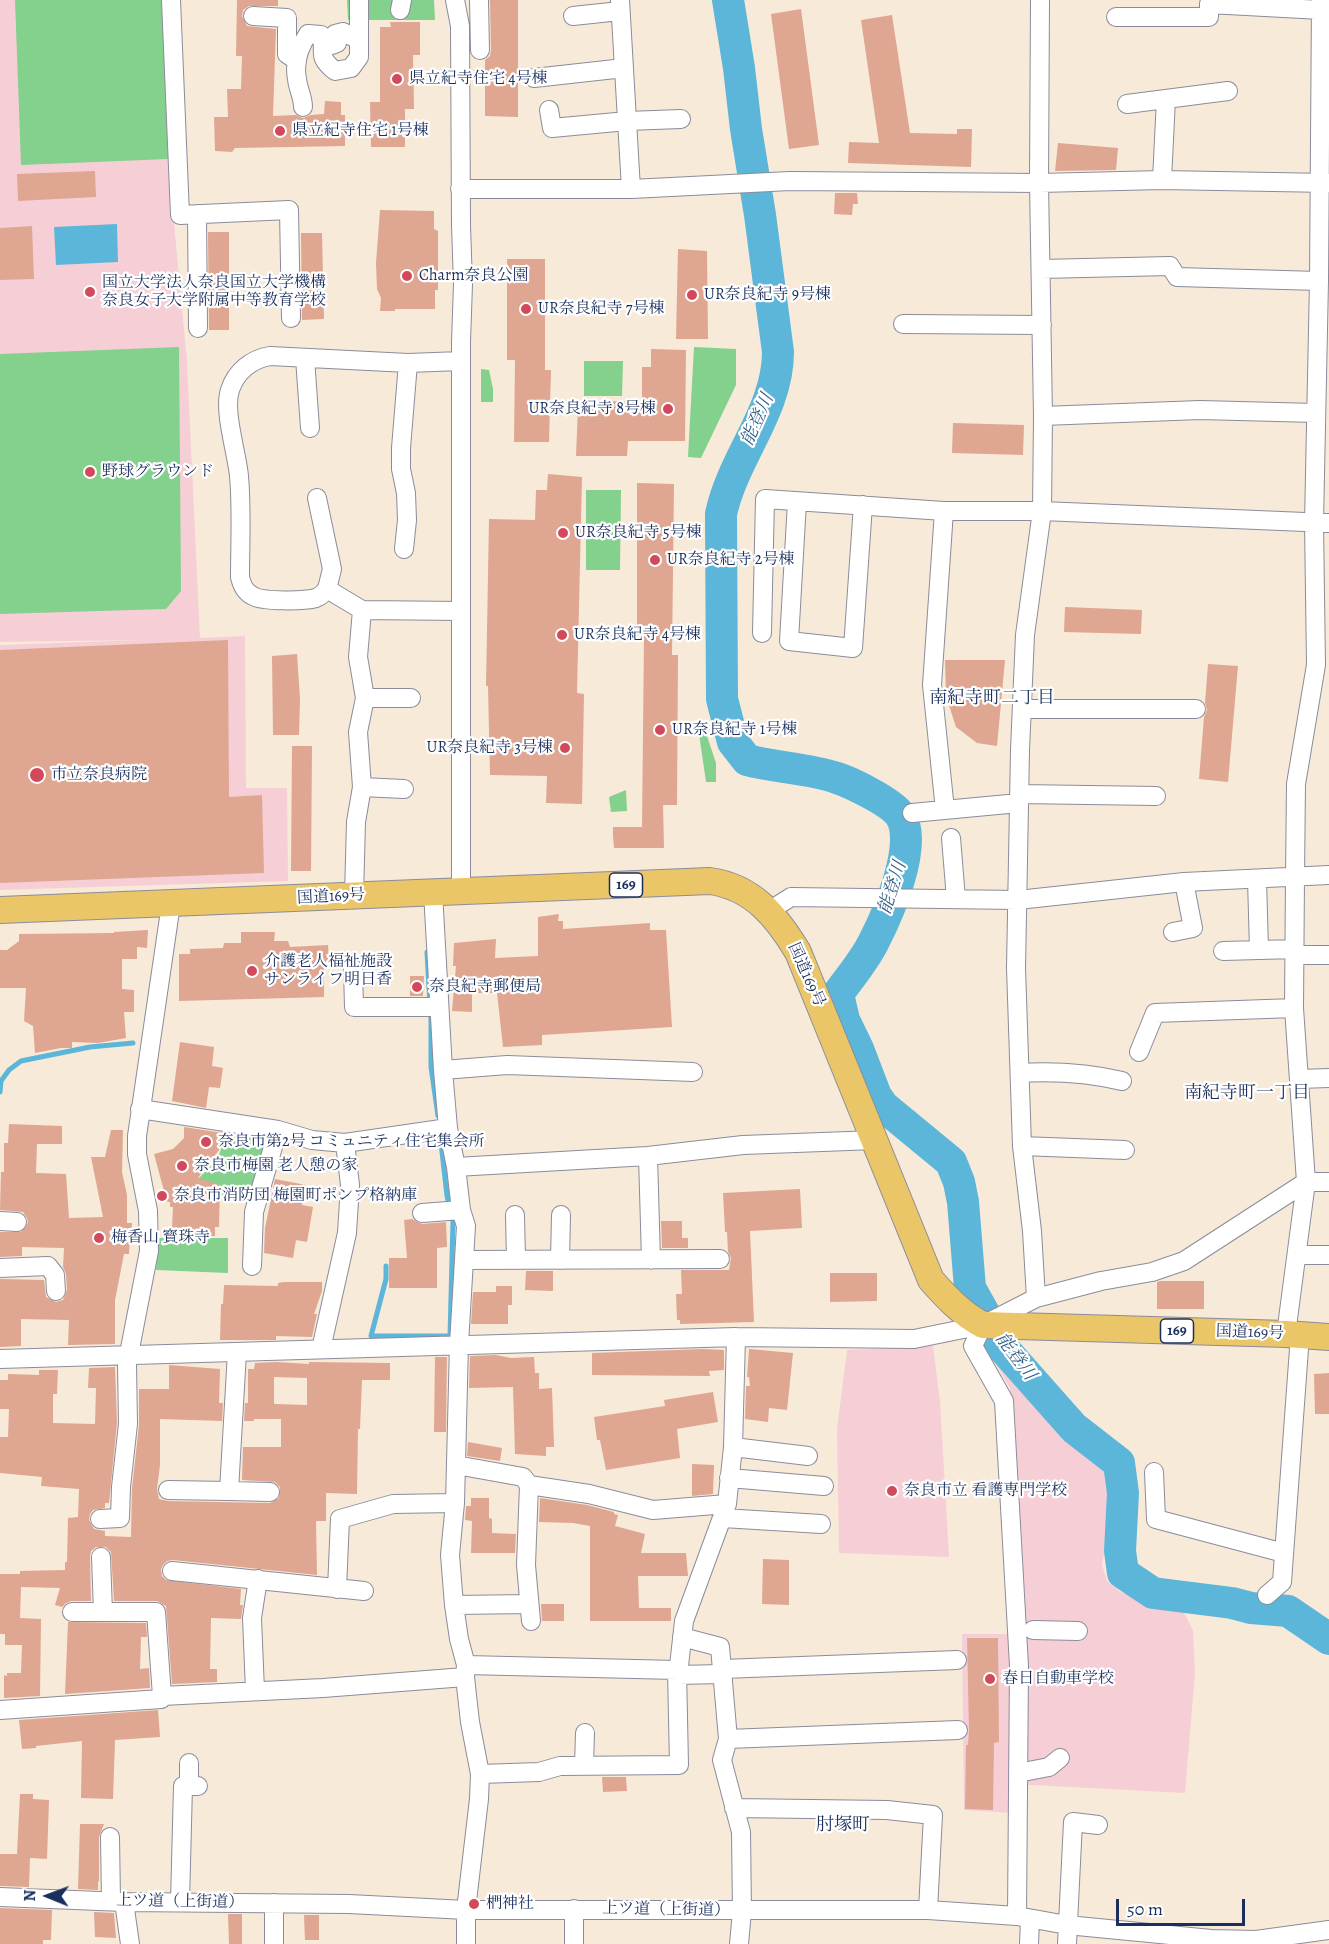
<!DOCTYPE html>
<html>
<head>
<meta charset="utf-8">
<style>
	body { margin:0 }
	#map { position:relative; width:1329px; height:1944px; overflow:hidden; background:#f8ead8; font-family:Alegreya,serif }
	canvas { display:block }
	.north { position:absolute; left:18px; top:1866px; width:60px; height:60px; -webkit-text-stroke:4px #fff; paint-order:stroke; rotate:271deg; font-size:16px; font-weight:700; line-height:24px; text-align:center; color:#1b2f5e }
	.north::after { content:''; display:block; margin:auto; width:21px; height:27px; background:#1b2f5e; clip-path:polygon(50% 0,100% 100%,50% 72%,0 100%) }
	.scale { position:absolute; left:1116px; top:1899px; width:129px; height:27px; box-sizing:border-box; border:3px solid #1b2f5e; border-top:0; padding-left:8px; font-size:18px; line-height:21px; white-space:nowrap; color:#1b2f5e; -webkit-text-stroke:4px #fff; paint-order:stroke }
</style>
</head>
<body>
<div id="map">
<canvas width="1329" height="1944"></canvas>
<div class="north">N</div>
<div class="scale">50 m</div>
</div>
<script>
const g = document.querySelector('canvas').getContext('2d');
g.lineJoin = 'round';
function fill(path, color) { g.fillStyle = color; g.fill(path, 'evenodd'); }
function stroke(path, color, width, dash) { g.strokeStyle = color; g.lineWidth = width; g.lineCap = dash ? 'butt' : 'round'; g.setLineDash(dash || []); g.stroke(path); }
function drawText(font, color, halo, rows, align = 'center') {
  g.font = font + ' Alegreya,"Noto Serif JP",serif'; g.lineWidth = 4.5; g.setLineDash([]); g.textBaseline = 'middle'; g.strokeStyle = halo; g.fillStyle = color; for (const [text, x, y, turn = 0] of rows) {
    g.save(); g.translate(x, y); g.rotate((+turn || 0) * Math.PI / 180); g.textAlign = isNaN(turn) ? turn : align; if (halo) g.strokeText(text, 0, 0); g.fillText(text, 0, 0); g.restore();
  }
}
fill(new Path2D(`
	M0,0h167l7,223 13,139 13,276 45,-2 1,152h41l1,93 -288,9v-245l139,-5 -139,2z
	M998,1343l71,84 3,12 38,26 6,24 -14,76 5,16 13,11 61,14 12,25 2,42 -10,120 -173,-9v29l-48,-3 -2,-176h61l-13,-246 -26,-44z
	M933,1346l7,55 9,156 -110,-4 -2,-124 10,-79z`), '#f6cfd6');
fill(new Path2D(`
	M15,0h147l6,159 -147,6z
	M347,0h87l1,20h-87z
	M179,347l2,244 -15,18 -166,5v-260z
	M694,347l42,2v36l-35,73 -13,-1z
	M584,361h39l-1,35h-38z
	M481,369l8,1 4,19v13h-12z
	M586,490h35l-1,80h-34z
	M698,727h6l12,36v19h-10z
	M626,790l1,21 -16,1 -2,-15z
	M227,1133l41,8 -21,58 -54,-4 4,-15 20,-20z
	M158,1238h70v35l-72,-3z`), '#84d08d');
fill(new Path2D(`
	M117,224l1,38 -62,3 -2,-38z`), '#5bb6d9');
stroke(new Path2D(`
	M427,952l3,53
	M431,1015v52l7,49
	M0,1092l1,-11 8,-11 12,-9 69,-14 43,-4
	M386,1266v13l-15,57h79l3,-115 -6,-25 -7,-62`), '#5bb6d9', 5);
stroke(new Path2D(`
	M728,0l11,68 7,61 14,86 18,137c0,59 -45,105 -57,162l1,185 11,43 14,18c30,8 61,8 90,18 15,5 54,24 63,37 19,28 -12,99 -26,126 -9,19 -24,36 -36,53l6,26 14,29 18,47 7,10 68,56 8,20 4,20 7,86 34,61 70,79 45,35 4,30 -3,58 3,22 30,20 79,10 19,5 37,3 41,28`), '#5bb6d9', 32);
fill(new Path2D(`
	M237,0h41v6h-29l-6,4 -1,6 5,10 29,3 -3,87 23,-1 7,3 8,-3 13,-1 1,-13 16,1v13h4v31l-110,2 -3,4 -17,-1 -1,-34h14l-1,-28h14l1,-33h-6z
	M490,0h28v117l-33,-1v-56l5,-4 1,-6z
	M801,9l18,136 -30,4 -18,-135z
	M892,15l18,118 47,1v-5h15l-1,38 -123,-4 1,-21 30,1 -18,-123z
	M390,22h30v33h-7l1,54h-9v38h-34l-1,-45h10v-75h11z
	M1058,143l60,5 -2,22 -61,1z
	M95,171l1,26 -78,4 -1,-27z
	M835,193h22l1,11h-5l-1,11 -18,-1z
	M380,210l54,1v18l4,2v59h-3v19h-40v2h-15l1,-13 -4,-9 -1,-26z
	M32,226l2,53 -34,1v-52z
	M208,232h21v98h-20z
	M301,233h21l2,86 -22,1z
	M678,249l29,2 1,88h-32z
	M507,259h38v111h6l-2,72h-35l1,-82h-8z
	M651,349l35,1 -1,91h-57l-1,15h-51l2,-50 29,1v-6l35,1v-35h9z
	M953,423l71,2 -1,30 -71,-2z
	M548,474l34,3 -5,216 7,1 -2,110 -36,-1 1,-27 -57,-1 -2,-89h-2l3,-167 46,1 1,-30h11z
	M637,483l37,1 -2,171h6l-1,150h-14l1,43h-50l-1,-12v-9h29l2,-191h-7z
	M1065,607l77,3 -1,24 -77,-2z
	M228,640l1,157 33,-2 2,78 -264,10v-233z
	M297,654l3,45 -1,36h-26l-1,-79z
	M945,660h60l-8,86 -20,-3 -21,-16 -10,-31z
	M1208,664l30,2 -10,116 -29,-3 5,-62 3,-7 -2,-7z
	M292,746h20l-1,125h-20z
	M559,914l-1,7h5v8l87,-6v7h16l6,97 -130,8v10l-39,2 -6,-54h-25v19l-20,-1 4,-45h-3l1,-23 42,-4 -1,19 43,-2v-39z
	M148,930l-1,18 -10,-1v12h-15v30l12,1v22h-10l2,26 -28,5 -26,-1v6h-11l-26,5 -2,-27 -9,-5 2,-33h-26v-38h7l12,-9v-7l95,-1v-1z
	M241,932h34l-1,9h14l2,6 38,-2 1,18 -5,-1v35l-145,4v-47h11v-5l33,-1 1,-5h17z
	M410,976h14l-1,20h-13z
	M180,1042l34,5 -2,19 11,2 -3,20 -11,-1 -3,21 -34,-7z
	M9,1124l53,2v18h-25l-1,29 30,1 3,44 34,-1 -12,-60h14l6,-27h12l-1,42 5,23v28h5l-1,14h-1l-1,17h-5l-9,46v44l-47,1 1,-25 -48,-1v27l-21,1v-68l44,1 2,17 10,5 7,-2 4,-10 -1,-16 -3,-7 1,-19 -42,-1v9l-22,1v-25h21l7,-9 -1,-5 -4,-6 -23,-2 1,-38h3v-29h4z
	M184,1127l39,6 -4,17 -21,28 22,7 -1,42h-4v9l-40,-1v-7h-3l1,-21h-3v-5h-3l-13,-48 19,-5 11,-11z
	M275,1179l31,6 -4,20 11,2 -6,35 -11,-2 -3,18 -29,-5 1,-25z
	M800,1189l2,39 -52,3 4,91 -74,2v-4h-3l-1,-26h6l-1,-24h48l2,-12 -3,-6 -1,-20h-2l-2,-39z
	M412,1219l10,5 24,-2 1,25 -10,1v40h-48v-30h18l-3,-38z
	M661,1221h21v17h6v10h-26z
	M526,1271h27v20l-28,-1z
	M830,1273h47v28l-47,1z
	M1160,1281h44v28h-47v-27z
	M284,1282h38v9l-8,23h3l-5,23 -36,-1v4h-56l1,-36h2l1,-19 54,1v-3z
	M496,1286h16v19h-4v19h-37l2,-32h23z
	M702,1349l22,1v20l-15,1 1,5 -118,-1v-22z
	M749,1349l44,4 -6,57 -18,-2 -1,14 -23,-3 1,-33h4l-1,-9h-2z
	M496,1355l15,3 23,-1 1,16h4v16l13,-1 2,59h-8v9l-31,-2 -2,-67 -44,1 1,-32z
	M435,1357h12l-1,75h-12z
	M276,1362l33,2v-2l81,1v17h-28l-2,49h-2l-1,65 -31,-1v28h-10l1,54 -144,-15 -6,1 -4,4 -2,5 1,6 4,4 75,9 -1,16h3l-2,14 -30,-1 -1,51h7v13l-45,2 -6,-78 -9,-5h-43l-3,-49 -5,-5h-10l-5,4 -1,6 1,44h-20l-5,2 -4,4 -7,-2 5,-17 -39,-1 -1,31 21,1 -1,77 -36,2v-23l3,1v-3h14l1,-28h-17v-11h-5v-60h20v-3l45,-1v-8h2l1,-44 10,-1 1,-28 -38,-3 1,-9 -42,-4v-36h8l1,-28h-9v-29h8v-6l31,1v-5h19l-1,24h-4v29l42,1 1,-36h-8l1,-20 26,-1 2,56 -8,80h-4v5l-12,2 -3,4 -1,6 5,9 11,2v5l26,1 1,-49 7,-63v-36h30v-24l51,4 -1,34h4l-1,18 -62,-2v46l-3,24 2,10 9,2 102,2 9,-5 1,-11 -5,-5 -33,-2 1,-33h38v-28h-27v2h-10l1,-18h3v-34h6l1,-6zM274,1377l33,1v27l-33,-1z
	M1329,1373v41h-14l-1,-40z
	M713,1392l5,30 -41,7 3,29 -74,12 -6,-30h-3l-3,-23 71,-11 -1,-6z
	M468,1442l34,6 -2,13 -33,-5z
	M692,1464l22,1 -1,29 -21,2z
	M471,1498h18v20l3,1v14l24,1 -1,19h-44l1,-32 -7,-1 1,-14h5z
	M540,1498l47,7 27,7v2l4,1 -3,11 30,8 -4,19h45l2,23h-50l1,32h32v13h-81v-95l-17,-3 -34,-1z
	M763,1559l26,1v45l-27,-1z
	M541,1604h23v17h-22z
	M68,1622l78,1 1,14h-6l-1,32 9,-1 1,20 -85,6z
	M967,1638h31l1,104 -5,1 -1,67 -28,-1 1,-64h2l1,-15z
	M158,1710l2,27 -45,3 -2,59 -32,-1 1,-57 -46,5v2l-14,1 -3,-29z
	M602,1777h24l1,14 -24,1z
	M20,1794h13v5l16,1 -2,59 -17,-1 -1,29 -29,-1v-32h17z
	M80,1824h24l-5,13v45l-1,-1v9l-20,-1z
	M0,1908l52,2 -1,30h-8v4h-43z
	M94,1912l20,1 2,25 -21,-1z
	M228,1914h14v30h-13z
	M304,1915h15v25h-14z`), '#dfa692');
const minor = new Path2D(`
	M171,0l9,215 109,-5 2,108
	M455,0l5,26 1,199 2,59 -2,58v549
	M479,0l1,50
	M620,0l11,189
	M400,10l2,-10
	M253,16l34,2v36l10,7
	M573,16l47,-5
	M1116,17h93v-13l112,6
	M323,39l9,6 5,-2 -2,-9 8,-2 16,8
	M534,78l90,-10
	M1127,104l101,-13
	M303,107c0,-10 -5,-18 -6,-28 -3,-16 2,-32 11,-45l13,1c6,19 -6,19 14,36l16,-3 8,-11v-57
	M549,110l3,18 75,-7 54,-2
	M1162,180l4,-81
	M460,189h171l159,-8 249,2 123,-3 167,3
	M197,214l1,114
	M1041,269l129,-3 7,11 142,4
	M903,324l139,1
	M305,358l5,70
	M461,361l-53,2 -138,-7c-18,3 -34,15 -40,34 -7,21 7,63 9,86 3,33 1,68 1,101 2,9 5,15 13,19 10,6 52,5 63,2 5,-2 8,-5 11,-9l35,21 99,1
	M1043,416l157,-6 116,3
	M317,498l15,71 -5,20
	M797,502l-8,139 64,7 10,-143
	M944,511l-12,174 13,125
	M404,549l3,-29 -1,-27 -5,-24v-21l7,-85
	M762,633l3,-134 179,12h98l287,12
	M365,698h46
	M1022,709h174
	M362,787l42,2
	M1019,794l137,2
	M912,813l107,-10
	M951,838l5,61
	M1257,879l2,71
	M433,892l10,178 5,58 8,39 5,43 5,16 -7,118 -4,159 -5,52 4,50 5,34 7,26 -1,12 5,45 10,52 -1,25 -13,111v34
	M354,896l2,-74 6,-35 -4,-55 7,-34 -7,-41 4,-47
	M769,911l22,-14 227,3 166,-18 145,-7
	M1173,932l20,-4 -9,-46
	M1223,951l72,-2
	M1295,955h34
	M353,969l1,38h85
	M1139,1052l16,-39 139,-5
	M443,1070l64,-5 186,7
	M1020,1073c35,-2 68,0 102,8
	M1299,1079l30,-1
	M140,1109l138,21 34,10 33,3 103,-15
	M1022,1146l103,4
	M648,1156l3,104
	M456,1167l192,-11 95,-11 132,-5
	M422,1213l39,-3
	M515,1215l1,45
	M0,1221l17,1
	M1297,1255h32
	M465,1260l255,-1
	M560,1260l1,-45
	M252,1266l2,-54 24,-82
	M0,1268l48,-2 7,9 1,16
	M1036,1298l-4,-67 -10,-85 -6,-178 4,-218 5,-115 17,-124 1,-95 -4,-233 1,-183
	M983,1325l-10,21 31,55 15,265 -2,250
	M1286,1334l20,-152 -12,-174 1,-131 1,-93 20,-119 -2,-142 5,-242 2,-281
	M321,1349l26,-116 3,-48 -5,-42
	M0,1359l736,-22 178,2 69,-14 53,-27 65,-17 51,-9 32,-11 122,-79h23
	M733,1447l75,9
	M456,1465l67,12 6,8 -3,80 5,56
	M1154,1472l2,47 128,34
	M729,1478l95,8
	M529,1485l60,9 64,16 74,-6
	M168,1490l61,1 8,-139
	M229,1491l41,1
	M723,1518l98,6
	M100,1519l20,-1 1,-31 7,-63 -1,-60 22,-113 -1,-40 -11,-57v-18l34,-232
	M101,1557l2,55
	M172,1571l192,20
	M337,1589l3,-70 53,-15 62,-1
	M1267,1595l15,-13 18,-247
	M454,1605l75,-1
	M72,1612h84l6,84
	M1033,1630l45,1
	M682,1637l38,10 8,92 230,-9
	M466,1665l211,5
	M723,1669l234,-9
	M676,1675l47,-1
	M255,1691l-3,-73 6,-39
	M0,1710l161,-11 1,-3 161,-8 142,-11
	M728,1739l-6,21 19,72 1,79 -3,33
	M584,1765l1,-32
	M1018,1773l31,-6 11,-9
	M480,1774l59,-2 21,-6 119,-1 -2,-95 2,-4 5,-45 43,-117 6,-57 3,-110
	M189,1786v-23
	M734,1808l153,2 46,5 -5,95
	M110,1837l1,64
	M0,1897l124,5 225,2 117,6h462l89,6 50,9 144,14 45,1 73,-10
	M124,1902l6,42
	M180,1902l3,-116h15
	M274,1903v41
	M574,1944v-35
	M1029,1944l1,-25
	M1067,1944l6,-122 25,3`);
const highway = new Path2D(`
	M0,910l710,-29c43,6 67,36 88,71l133,328c16,18 31,34 52,45l303,9 43,3`);
stroke(minor, '#8a8c9b', 20);
stroke(highway, '#8a8c9b', 28);
stroke(minor, '#fff', 18);
stroke(highway, '#ebc669', 26);
for (const [x, y, r, color] of [
	[397,79,6,"#d1495b"],
	[280,131,6,"#d1495b"],
	[407,276,6,"#d1495b"],
	[90,292,6,"#d1495b"],
	[692,295,6,"#d1495b"],
	[526,309,6,"#d1495b"],
	[668,409,6,"#d1495b"],
	[90,472,6,"#d1495b"],
	[563,533,6,"#d1495b"],
	[655,560,6,"#d1495b"],
	[562,635,6,"#d1495b"],
	[660,730,6,"#d1495b"],
	[565,748,6,"#d1495b"],
	[37,775,8,"#d1495b"],
	[252,971,6,"#d1495b"],
	[417,987,6,"#d1495b"],
	[206,1142,6,"#d1495b"],
	[182,1166,6,"#d1495b"],
	[162,1196,6,"#d1495b"],
	[99,1238,6,"#d1495b"],
	[892,1491,6,"#d1495b"],
	[990,1679,6,"#d1495b"],
	[474,1904,6,"#d1495b"]
]) { const dot = new Path2D(); dot.arc(x, y, r, 0, 2 * Math.PI); g.fillStyle = color; g.fill(dot); stroke(dot, '#fff', 2); }
for (const [x, y, w] of [
	[626,885,33],
	[1177,1331,33]
]) { const box = new Path2D(); box.roundRect(x - w / 2, y - 12, w, 24, 4.5); g.fillStyle = '#fff'; g.fill(box); stroke(box, '#1b2f5e', 1.5); }
drawText('bold 15px', '#1b2f5e', null, [
	["169",626,885],
	["169",1177,1331]
]);
drawText('16px', '#1b2f5e', '#fff', [
	["県立紀寺住宅 4号棟",409,79],
	["県立紀寺住宅 1号棟",292,131],
	["Charm奈良公園",419,276],
	["国立大学法人奈良国立大学機構",102,283],
	["奈良女子大学附属中等教育学校",102,301],
	["UR奈良紀寺 9号棟",704,295],
	["UR奈良紀寺 7号棟",538,309],
	["UR奈良紀寺 8号棟",656,409,"right"],
	["野球グラウンド",102,472],
	["UR奈良紀寺 5号棟",575,533],
	["UR奈良紀寺 2号棟",667,560],
	["UR奈良紀寺 4号棟",574,635],
	["UR奈良紀寺 1号棟",672,730],
	["UR奈良紀寺 3号棟",553,748,"right"],
	["市立奈良病院",51,775],
	["介護老人福祉施設",264,962],
	["サンライフ明日香",264,980],
	["奈良紀寺郵便局",429,987],
	["奈良市第2号 コミュニティ住宅集会所",218,1142],
	["奈良市梅園 老人憩の家",194,1166],
	["奈良市消防団 梅園町ポンプ格納庫",174,1196],
	["梅香山 寳珠寺",111,1238],
	["奈良市立 看護専門学校",904,1491],
	["春日自動車学校",1002,1679],
	["椚神社",486,1904]
], 'left');
drawText('16px', '#1b2f5e', '#fff', [
	["国道169号",331,897,-3],
	["国道169号",806,975,66],
	["国道169号",1250,1333,2],
	["上ツ道（上街道）",180,1902,1],
	["上ツ道（上街道）",666,1910,1]
]);
drawText('italic 18px', '#315e89', '#fff', [
	["能登川",758,420,-66],
	["能登川",893,888,-72],
	["能登川",1015,1357,53]
]);
drawText('18px', '#1b2f5e', '#fff', [
	["南紀寺町二丁目",992,699],
	["南紀寺町一丁目",1247,1094],
	["肘塚町",843,1826]
]);
</script>
</body>
</html>
